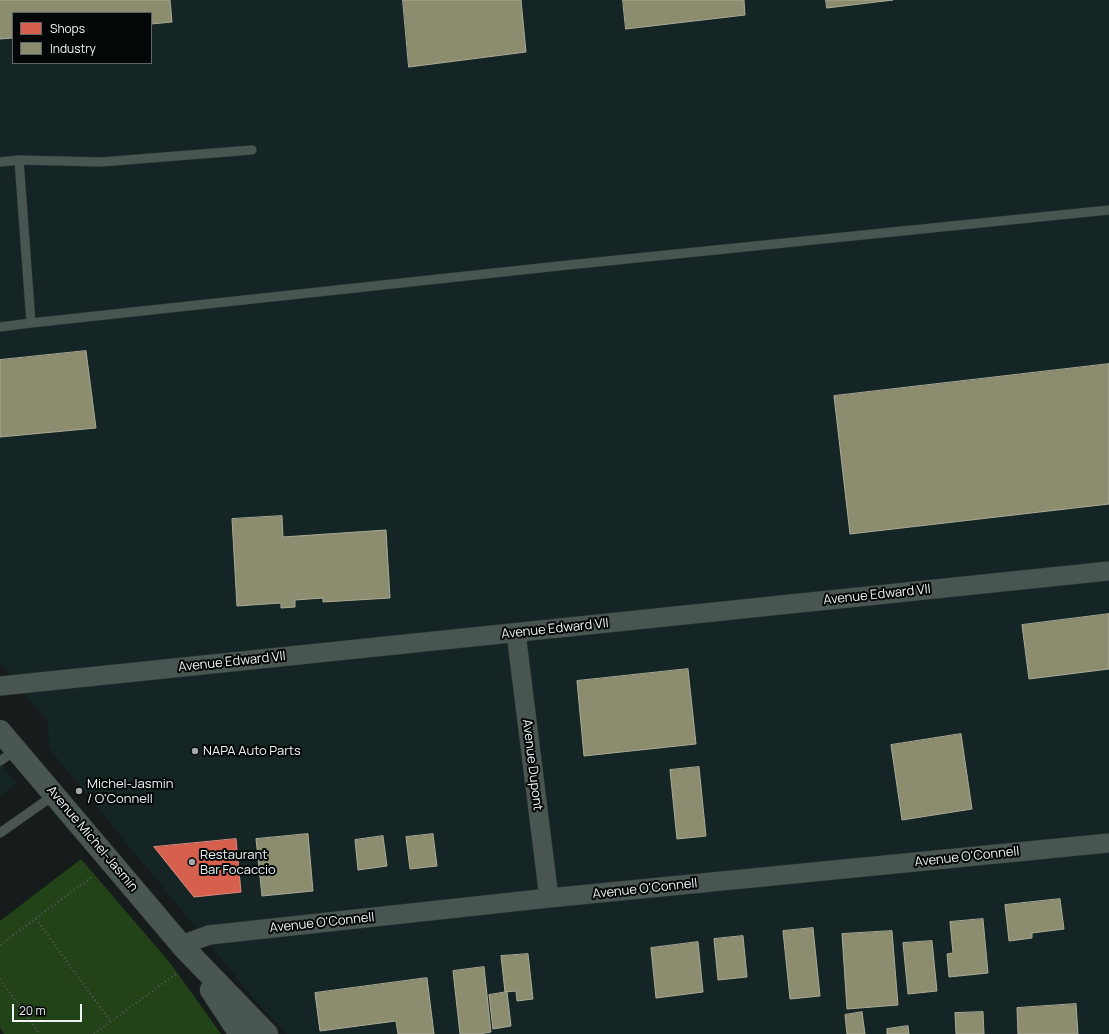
<!DOCTYPE html>
<html>
<head>
<meta charset="utf-8">
<style>
	body { margin:0 }
	#map { position:relative; width:1109px; height:1034px; overflow:hidden; background:#161b1b; font-family:Manrope,sans-serif }
	canvas { display:block }
	.legend { position:absolute; left:12px; top:12px; width:140px; height:52px; box-sizing:border-box; background:#040707; border:1px solid #626666; margin:0; padding:5px 7px; list-style:none; font-size:12px; color:#eef4f4 }
	.legend li { display:flex; align-items:center; gap:8px; height:20px }
	.legend b { width:20px; border:1px solid #626666 }
	.scale { position:absolute; left:12px; top:1004px; width:70px; height:18px; box-sizing:border-box; border:2px solid #eef4f4; border-top:0; padding-left:5px; font-size:12px; line-height:14px; white-space:nowrap; color:#eef4f4; -webkit-text-stroke:3px #040707; paint-order:stroke }
</style>
</head>
<body>
<div id="map">
<canvas width="1109" height="1034"></canvas>
<ul class="legend">
<li><b style="height:11px;background:#d6604d"></b>Shops</li>
<li><b style="height:11px;background:#8c8c6e"></b>Industry</li>
</ul>
<div class="scale">20 m</div>
</div>
<script>
const g = document.querySelector('canvas').getContext('2d');
g.lineJoin = 'round';
function fill(path, color) { g.fillStyle = color; g.fill(path, 'evenodd'); }
function stroke(path, color, width, dash) { g.strokeStyle = color; g.lineWidth = width; g.lineCap = dash ? 'butt' : 'round'; g.setLineDash(dash || []); g.stroke(path); }
function drawText(font, color, halo, rows, align = 'center') {
  g.font = font + ' Manrope,sans-serif'; g.lineWidth = 4; g.setLineDash([]); g.textBaseline = 'middle'; g.strokeStyle = halo; g.fillStyle = color; for (const [text, x, y, turn = 0] of rows) {
    g.save(); g.translate(x, y); g.rotate((+turn || 0) * Math.PI / 180); g.textAlign = isNaN(turn) ? turn : align; if (halo) g.strokeText(text, 0, 0); g.fillText(text, 0, 0); g.restore();
  }
}
fill(new Path2D(`
	M0,0h1109v1034h-823l-32,-35 -205,-251 -1,-26 -48,-60zM13,13h138v50h-138z
	M0,763l17,20 -17,13z`), '#152525');
fill(new Path2D(`
	M81,859l90,105 50,70h-217l-4,-6v-107z`), '#224218');
const shops = new Path2D(`
	M236,839l5,53 -47,5 -40,-50z`);
fill(shops, '#d6604d');
stroke(shops, '#dd8c7f', 1);
const industry = new Path2D(`
	M0,0h170l2,22 -21,2v-11h-138v25l-13,1z
	M403,0h118l5,52 -117,15z
	M623,0h121l1,15 -119,14z
	M826,0h67l-66,8z
	M86,351l10,77 -96,9v-77z
	M1109,364v140l-259,30 -16,-138z
	M282,516l1,21 103,-7 4,68 -67,4v-4l-28,2v7l-14,1v-5l-44,3 -5,-87z
	M1109,614v55l-80,10 -7,-54z
	M688,669l8,75 -112,12 -7,-75z
	M961,734l11,75 -70,11 -11,-75z
	M699,767l7,69 -29,3 -7,-69z
	M308,834l5,57 -51,5 -6,-57z
	M433,834l4,32 -27,3 -4,-32z
	M383,836l4,30 -29,4 -3,-30z
	M1060,899l4,30 -32,4v5l-23,3 -4,-36z
	M983,919l5,54 -39,4 -2,-23 6,-1 -3,-31z
	M813,928l7,68 -30,3 -7,-68z
	M892,931l6,74 -51,4 -5,-75z
	M743,936l4,41 -29,3 -4,-41z
	M932,941l5,50 -29,3 -5,-51z
	M698,942l5,50 -47,6 -5,-50z
	M528,954l5,45 -16,2 -1,-10 -11,1 -4,-36z
	M484,967l7,65 -12,2h-19l-7,-63z
	M427,978l7,56h-36l-2,-13 -76,10 -5,-38z
	M507,992l4,34 -18,3 -4,-34z
	M1076,1004l2,30h-60l-1,-26z
	M862,1012l3,22h-18l-2,-19z
	M983,1012l1,22h-28l-1,-21z
	M908,1026l1,8h-22v-5z`);
fill(industry, '#8c8c6e');
stroke(industry, '#a9ab96', 1);
const lane = new Path2D(`
	M0,162l19,-2 82,2 151,-12
	M31,323l537,-58 541,-55
	M0,327l31,-4 -12,-163
	M0,761l16,-11
	M0,833l54,-38`);
const street = new Path2D(`
	M516,633l33,265
	M0,686l1109,-115
	M183,947l7,-5 19,-7 340,-37 560,-55`);
const secondary = new Path2D(`
	M0,731l183,216 84,87
	M211,990l29,44`);
stroke(lane, '#313434', 10);
stroke(street, '#313434', 20);
stroke(secondary, '#313434', 23);
stroke(new Path2D(`
	M36,919l75,103
	M0,945l93,-69
	M0,979l40,55
	M94,1034l83,-61`), '#515956', 2.5, [1, 3]);
stroke(lane, '#485550', 9);
stroke(street, '#485550', 19);
stroke(secondary, '#495651', 22);
for (const [x, y, r, color] of [
	[195,751,4,"#a2a8a8"],
	[79,791,4,"#a2a8a8"],
	[192,862,4,"#a2a8a8"]
]) { const dot = new Path2D(); dot.arc(x, y, r, 0, 2 * Math.PI); g.fillStyle = color; g.fill(dot); stroke(dot, '#040707', 1.5); }
drawText('13px', '#eef4f4', '#040707', [
	["Avenue Edward VII",877,595,-6],
	["Avenue Edward VII",555,629,-6],
	["Avenue Edward VII",232,662,-6],
	["Avenue Dupont",532,765,83],
	["Avenue Michel-Jasmin",92,839,50],
	["Avenue O'Connell",967,857,-6],
	["Avenue O'Connell",645,889,-6],
	["Avenue O'Connell",322,923,-6]
]);
drawText('13px', '#eef4f4', '#040707', [
	["NAPA Auto Parts",203,751],
	["Michel-Jasmin",87,784],
	["/ O'Connell",87,799],
	["Restaurant",200,855],
	["Bar Focaccio",200,870]
], 'left');
</script>
</body>
</html>
